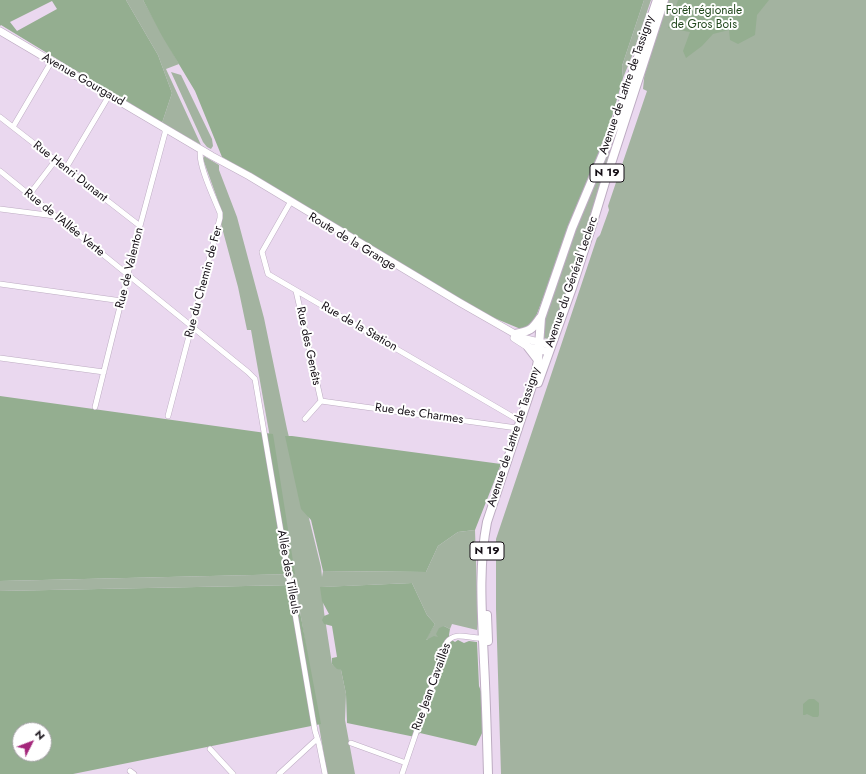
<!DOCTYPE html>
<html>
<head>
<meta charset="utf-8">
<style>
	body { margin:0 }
	#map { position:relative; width:866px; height:774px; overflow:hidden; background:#ead8ef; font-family:Jost,sans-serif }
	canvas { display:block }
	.north { position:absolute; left:12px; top:722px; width:40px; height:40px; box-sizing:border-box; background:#fff; border:1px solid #a19fa2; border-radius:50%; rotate:48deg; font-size:11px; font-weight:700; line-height:16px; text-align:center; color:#150f16 }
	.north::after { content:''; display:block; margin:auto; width:14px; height:18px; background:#a4277b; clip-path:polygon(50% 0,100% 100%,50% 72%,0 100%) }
</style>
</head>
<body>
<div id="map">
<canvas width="866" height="774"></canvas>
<div class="north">N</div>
</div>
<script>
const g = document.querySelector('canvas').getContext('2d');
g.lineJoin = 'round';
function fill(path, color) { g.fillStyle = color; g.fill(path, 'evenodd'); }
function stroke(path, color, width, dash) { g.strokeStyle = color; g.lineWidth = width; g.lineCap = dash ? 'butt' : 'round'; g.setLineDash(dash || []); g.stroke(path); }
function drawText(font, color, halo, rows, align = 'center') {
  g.font = font + ' Jost,sans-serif'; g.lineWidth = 4; g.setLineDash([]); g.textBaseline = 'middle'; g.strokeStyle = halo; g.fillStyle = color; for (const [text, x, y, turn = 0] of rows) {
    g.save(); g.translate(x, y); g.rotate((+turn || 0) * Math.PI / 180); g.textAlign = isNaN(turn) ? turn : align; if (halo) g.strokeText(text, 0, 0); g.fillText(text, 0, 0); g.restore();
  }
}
fill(new Path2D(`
	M126,0h17l36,64 -13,5 35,76 -39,-22 10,-30 -14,-38z
	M644,0h7l-19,56 -9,22 -1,-12z
	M668,0h198v774h-365l-5,-165v-70l101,-301 3,-3 9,-25 -1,-4 39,-115 -4,-2 2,-20z
	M171,72l10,3 31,64 1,7 -2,3 -4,-2 -4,-5z
	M622,116l-25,84 -47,139 -8,-1 1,-13 35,-105z
	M204,156l15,9v5l18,47 27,101 23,111 34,138 1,10 1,-6 103,1 12,-26 20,-14 17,-2 3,93 -1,7 -25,-6 -2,5 -6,-3 -5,11 -14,3 10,-16 -8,-9 -15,-32 -90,4 2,25 8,52 9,6 5,24 -1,26 10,54h-28l-32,-193v4l-295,6v-10l294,-7 -43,-244h-4l-9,-43 -17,-63 1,-12 -19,-53z`), '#a3b3a0');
fill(new Path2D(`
	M0,0h126l32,55 14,38 -10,30 -161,-98 -1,1zM52,1l5,8 -40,22 -7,-9z
	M143,0h501l-22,66 1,12 -14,49 -74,192 -6,9 -6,2 -36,-15 -265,-158 -27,-66 -33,-55z
	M678,0h91l-12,15 -2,20 -17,9 -8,-4 -1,-10 -16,4 -11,12 -16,12 -3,-7 7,-19 -22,-4z
	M0,396l273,38 22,140 -295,7z
	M285,436h7l209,28 -26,66 -17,2 -20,14 -12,26 -103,-1 -12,-51 -10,-11z
	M412,583l15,32 8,9 -9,16 8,-4 4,1 -2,-3 3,-6 5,-2 6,3 -1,6 1,4 5,3 3,-2 6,3 5,-2 8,1 2,44 3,8 1,37 -7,15 -56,-13 -5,4 -68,-14 -1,-29 -5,-24 -4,-1 -5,-5v-6l5,-1 -5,-31 -8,-2 -2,-4 2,-4 5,-2 -7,-13 -2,-14z
	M295,585l26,139 -248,50h-73v-183zM20,730h24v24h-24z
	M809,699h5l5,4v12l-1,2h-5l-6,-3 -2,1h-2v-11z`), '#94ae90');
const minor = new Path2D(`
	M0,117l140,109
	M13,127l37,-63
	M66,168l41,-69
	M0,171l248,201 7,7 60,352 4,13 6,30
	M29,195l26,-34
	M291,201l-29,51 6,22 252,147
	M0,209l55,7
	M0,284l122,17
	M296,291l25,110
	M0,358l104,14
	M321,401l196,27
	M95,407l45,-181 25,-93v-4
	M168,416l52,-198v-5c-5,-13 -24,-52 -19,-63
	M305,419l16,-18
	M351,743l55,20
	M210,749l23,25
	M130,771l4,3
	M279,774l38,-35
	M402,774l45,-132c9,-12 24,-2 38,-4`);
const secondary = new Path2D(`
	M0,31l212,125 37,20 210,126 63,36 29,7
	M514,338l14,9 21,5`);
const primary = new Path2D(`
	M515,334c15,-3 17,-4 25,-16
	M528,347l10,13
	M538,383l34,-95 21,-66 13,-43 58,-179
	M487,615l1,26
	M488,774c-1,-37 -2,-75 -4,-112 -2,-47 -6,-94 3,-140l48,-145 3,-17 3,-42 31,-90 44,-105 41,-123`);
stroke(minor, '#bdacc2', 6);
stroke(secondary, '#bdacc2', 8);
stroke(primary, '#bdacc2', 10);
stroke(minor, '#fff', 5);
stroke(secondary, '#fff', 7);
stroke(primary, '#fff', 8);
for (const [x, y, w] of [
	[607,173,34],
	[487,551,34]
]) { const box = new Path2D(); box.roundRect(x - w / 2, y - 9, w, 18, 3); g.fillStyle = '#fff'; g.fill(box); stroke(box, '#150f16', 1); }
drawText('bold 11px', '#150f16', null, [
	["N 19",607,173],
	["N 19",487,551]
]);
drawText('12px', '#23491e', '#fff', [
	["Forêt régionale",704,11],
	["de Gros Bois",704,25]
]);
drawText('12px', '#150f16', '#fff', [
	["Avenue Gourgaud",83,80,30],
	["Avenue de Lattre de Tassigny",627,85,-71],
	["Rue Henri Dunant",70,172,38],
	["Rue de l'Allée Verte",64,223,39],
	["Route de la Grange",352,242,31],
	["Rue de Valenton",130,268,-76],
	["Rue du Chemin de Fer",204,282,-75],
	["Avenue du Général Leclerc",572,282,-71],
	["Rue de la Station",359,327,30],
	["Rue des Genêts",308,346,78],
	["Rue des Charmes",419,414,8],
	["Avenue de Lattre de Tassigny",514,437,-72],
	["Allée des Tilleuls",288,572,80],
	["Rue Jean Cavaillès",432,687,-70]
]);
</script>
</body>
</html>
